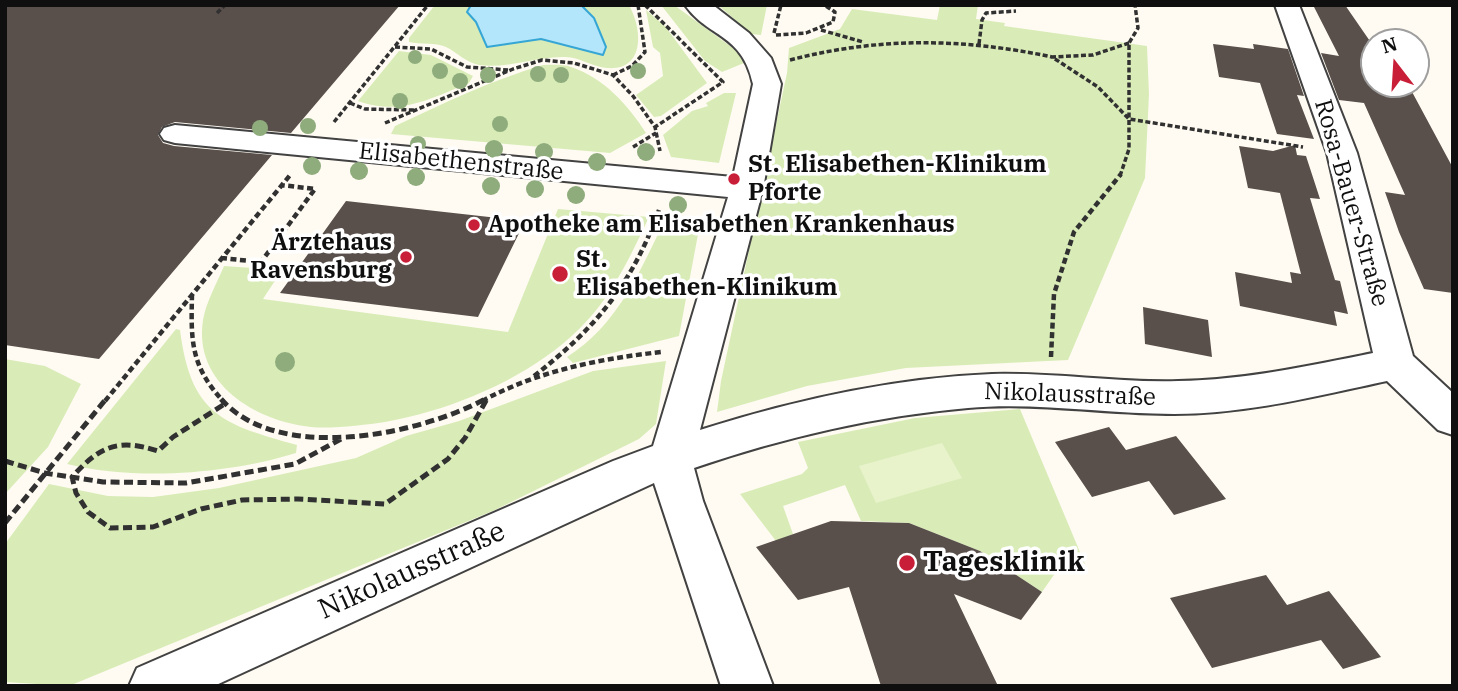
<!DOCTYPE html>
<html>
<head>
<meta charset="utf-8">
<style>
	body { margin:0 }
	#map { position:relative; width:1458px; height:691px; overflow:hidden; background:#fffbf2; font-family:"IBM Plex Serif",serif }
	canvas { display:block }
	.frame { position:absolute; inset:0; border:7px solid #0f0f0f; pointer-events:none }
	.north { position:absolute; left:1360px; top:28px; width:70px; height:70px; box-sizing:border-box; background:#fff; border:2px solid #9f9f9f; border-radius:50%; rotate:343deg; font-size:19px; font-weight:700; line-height:28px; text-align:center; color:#0f0f0f }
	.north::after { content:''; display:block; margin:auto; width:24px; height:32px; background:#c91e38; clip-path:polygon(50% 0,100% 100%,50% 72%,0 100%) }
</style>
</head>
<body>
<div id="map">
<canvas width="1458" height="691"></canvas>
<div class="frame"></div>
<div class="north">N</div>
</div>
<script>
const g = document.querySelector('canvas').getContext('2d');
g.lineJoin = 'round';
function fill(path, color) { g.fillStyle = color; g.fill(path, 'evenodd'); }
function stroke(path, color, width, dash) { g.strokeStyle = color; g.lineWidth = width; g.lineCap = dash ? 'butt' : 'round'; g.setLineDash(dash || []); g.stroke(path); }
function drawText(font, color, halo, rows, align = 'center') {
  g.font = font + ' "IBM Plex Serif",serif'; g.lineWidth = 7; g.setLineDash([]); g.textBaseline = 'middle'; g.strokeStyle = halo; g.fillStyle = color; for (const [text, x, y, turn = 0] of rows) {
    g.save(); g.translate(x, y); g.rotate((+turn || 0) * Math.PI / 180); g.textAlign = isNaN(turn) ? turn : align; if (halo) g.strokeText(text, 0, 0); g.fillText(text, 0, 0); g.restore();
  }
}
fill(new Path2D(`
	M435,5h36l-4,7 9,10 11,25 54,-8 62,16 -8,-37 -14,-13h48c14,25 16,66 -22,63 -15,-1 -27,-11 -42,-11 -28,-1 -57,12 -86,8 -14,-3 -21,-12 -33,-18 -11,-5 -25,-2 -37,-5v-4z
	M661,5h13l63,46 7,12 -22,9 -17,-11z
	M718,5h49l-6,30 -10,-1z
	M940,5h38l-2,14 29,4 -1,3 143,20 2,48 -4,84 -77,182 -162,8 -99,18 -90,26 4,-31 66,-308 2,-25 51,-19 12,-20 85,11z
	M646,10l19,16 42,57 -46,33 -7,1 -18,-22 27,-19 -3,-23 -7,-6z
	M399,51l32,4 42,21 -4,7c-40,16 -68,33 -111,18z
	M543,65c9,0 20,-1 28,2 33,11 57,38 75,66l-36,20 -219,-19 4,-8c49,-23 97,-46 148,-61z
	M724,93h12l-17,70 -48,-6 -8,-22 29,-24 16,-5 -2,-3z
	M558,209l91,8c-25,53 -45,96 -94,133 -49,37 -110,61 -170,72 -20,3 -54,7 -74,5 -55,-6 -118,-43 -108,-107 3,-18 14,-37 21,-54l58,4 -19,29 245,33z
	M663,224l36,5 -20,107 -106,27 -6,-6c50,-32 71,-82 96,-133z
	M176,329l4,1c11,85 42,94 117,115l-1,8c-67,21 -160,28 -229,11z
	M5,359l40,7 36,18 -33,63 -43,47z
	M666,361l-10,63 -17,15 -144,71 -426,176 -64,-4v-138l44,-60 59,12 45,1 66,-9 137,-30 50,-22 53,-15 134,-50z
	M1020,409l65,155 -20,-5 -23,33 -62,-41 -71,-28 -48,-2 -16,-36 -62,21 10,28 -17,7 -36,-47 62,-20 6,-6 -10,-26 117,-24z`), '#d9ecb8');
fill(new Path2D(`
	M942,443l20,35 -86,25 -17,-37z`), '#e9f3cb');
const water = new Path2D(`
	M471,5h110l13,13 12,29 -3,8 -62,-16 -54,8 -11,-25 -9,-10z`);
fill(water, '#b3e6fa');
stroke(water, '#36a6d5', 2);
fill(new Path2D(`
	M5,5h395l-109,128 -116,-11 -13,5 -4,8 5,8 11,3 98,9 -173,204 -94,-14z
	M1313,5h32l29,42v37h20l2,5 15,1 42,78v125l-29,-4 -25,-57 -14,-40 20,3 -41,-92 -25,-3 -18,-47 18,3z
	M1213,44l41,5 -1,-5 35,5 16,47 -7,-1 17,44 -37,-5 -17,-51 -41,-6z
	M1295,145l2,10 9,1 14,43 -10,-1 25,82 5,1 8,33 -14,-3 3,15 -97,-20 -5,-34 57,11 -2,-11 11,2 -21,-81 -32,-5 -9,-42 34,5z
	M346,201l179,20 -47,96 -198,-24z
	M1143,307l65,13 4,37 -67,-13z
	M1109,427l17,23 50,-14 50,63 -52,16 -25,-34 -57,16 -37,-55z
	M831,521l78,2 71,28 62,41 -21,28 -67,-26 44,92h-117l-32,-99 -51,13 -42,-53z
	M1266,575l21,30 42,-14 52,66 -38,12 -22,-29 -109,28 -42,-70z`), '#594f4b');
const minor = new Path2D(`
	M685,5h28l36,28 22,25 10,26 -18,105 -63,241c94,-30 194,-52 292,-56 62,-2 124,9 186,7 66,-1 130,-15 195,-28l-46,-200 -52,-148h24l58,148 56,203 40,37v42l-15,-5 -51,-49c-70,15 -141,33 -213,33 -69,0 -138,-12 -206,-6 -93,8 -186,30 -274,60l9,33 70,185h-52l-67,-203 -440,203h-85l8,-18 476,-207 40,-15 75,-249 -553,-54 -11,-3 -4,-6 4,-6 11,-3 558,52 20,-93c-11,-51 -45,-46 -68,-79z`);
stroke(minor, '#424242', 4);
stroke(new Path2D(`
	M645,5l78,77 -68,45
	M217,13l8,-8
	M821,30l42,12
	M774,33l7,-28
	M776,35l30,-2 27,-11 2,-10 -11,-7
	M1129,43l-36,12 -41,2 46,30 31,32 174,28
	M979,44l3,-24 4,-7 30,-2
	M395,47l36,2 36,18 41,3
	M790,60c88,-23 173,-22 262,-3
	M613,75l19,-9 13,-14 -7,-47
	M350,103l15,6 49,1
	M334,122l94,-117
	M385,123l128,-54 29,-9 32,3 39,12 20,21 22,31 5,24
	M633,147l23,-14
	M1120,176l9,-27v-106l9,-15 -3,-23`), '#313131', 3.5, [5, 2.5]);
stroke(new Path2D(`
	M221,258l40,4 54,-73 -34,-4
	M192,294c-1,46 -2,71 31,107
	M1051,357l3,-63 20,-62 47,-58
	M534,376c62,-48 98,-92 125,-166
	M105,401l186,-227
	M482,401c56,-30 116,-42 179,-49`), '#313131', 4.5, [6, 3.5]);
stroke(new Path2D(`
	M221,399c57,65 198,36 264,0
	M223,405l-50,32 -15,14c-40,-13 -58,-5 -86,26l4,16 12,19 22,16 43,-1 48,-18 41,-9 56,-1 87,5 63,-45 17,-21 22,-39
	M5,461l40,12 58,9 83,1 109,-19 46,-25
	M5,523l101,-124`), '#313131', 5, [9, 4.5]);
fill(minor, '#fff');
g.fillStyle = '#8fac7c';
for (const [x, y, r] of [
	[415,57,7],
	[440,71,8],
	[638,71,8],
	[538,74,8],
	[488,75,8],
	[561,75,8],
	[460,81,8],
	[400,101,8],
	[500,124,8],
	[308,126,8],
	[260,128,8],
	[418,144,8],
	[494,149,9],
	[544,152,9],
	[646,152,9],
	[597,162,9],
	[312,166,9],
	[359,171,9],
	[416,177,9],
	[491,186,9],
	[535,189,9],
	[576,195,9],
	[678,205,9],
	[285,362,10]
]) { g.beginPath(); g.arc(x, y, r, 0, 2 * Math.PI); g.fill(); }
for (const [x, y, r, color] of [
	[734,179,7,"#c91e38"],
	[474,225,7,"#c91e38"],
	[406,257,7,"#c91e38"],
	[560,274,9,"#c91e38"],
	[907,563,9,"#c91e38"]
]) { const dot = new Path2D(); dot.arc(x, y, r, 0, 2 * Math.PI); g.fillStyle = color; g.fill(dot); stroke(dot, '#fff', 2.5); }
drawText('24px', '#0f0f0f', '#fff', [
	["Elisabethenstraße",461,162,6],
	["Rosa-Bauer-Straße",1351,203,74],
	["Nikolausstraße",1070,395,2]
]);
drawText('bold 24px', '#0f0f0f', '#fff', [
	["St. Elisabethen-Klinikum",748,165],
	["Pforte",748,193],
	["Apotheke am Elisabethen Krankenhaus",488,225],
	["Ärztehaus",392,243,"right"],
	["Ravensburg",392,271,"right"],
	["St.",576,260],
	["Elisabethen-Klinikum",576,288]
], 'left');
drawText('bold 28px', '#0f0f0f', '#fff', [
	["Tagesklinik",923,563]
], 'left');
drawText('28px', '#0f0f0f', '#fff', [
	["Nikolausstraße",412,571,-24]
]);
</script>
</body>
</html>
